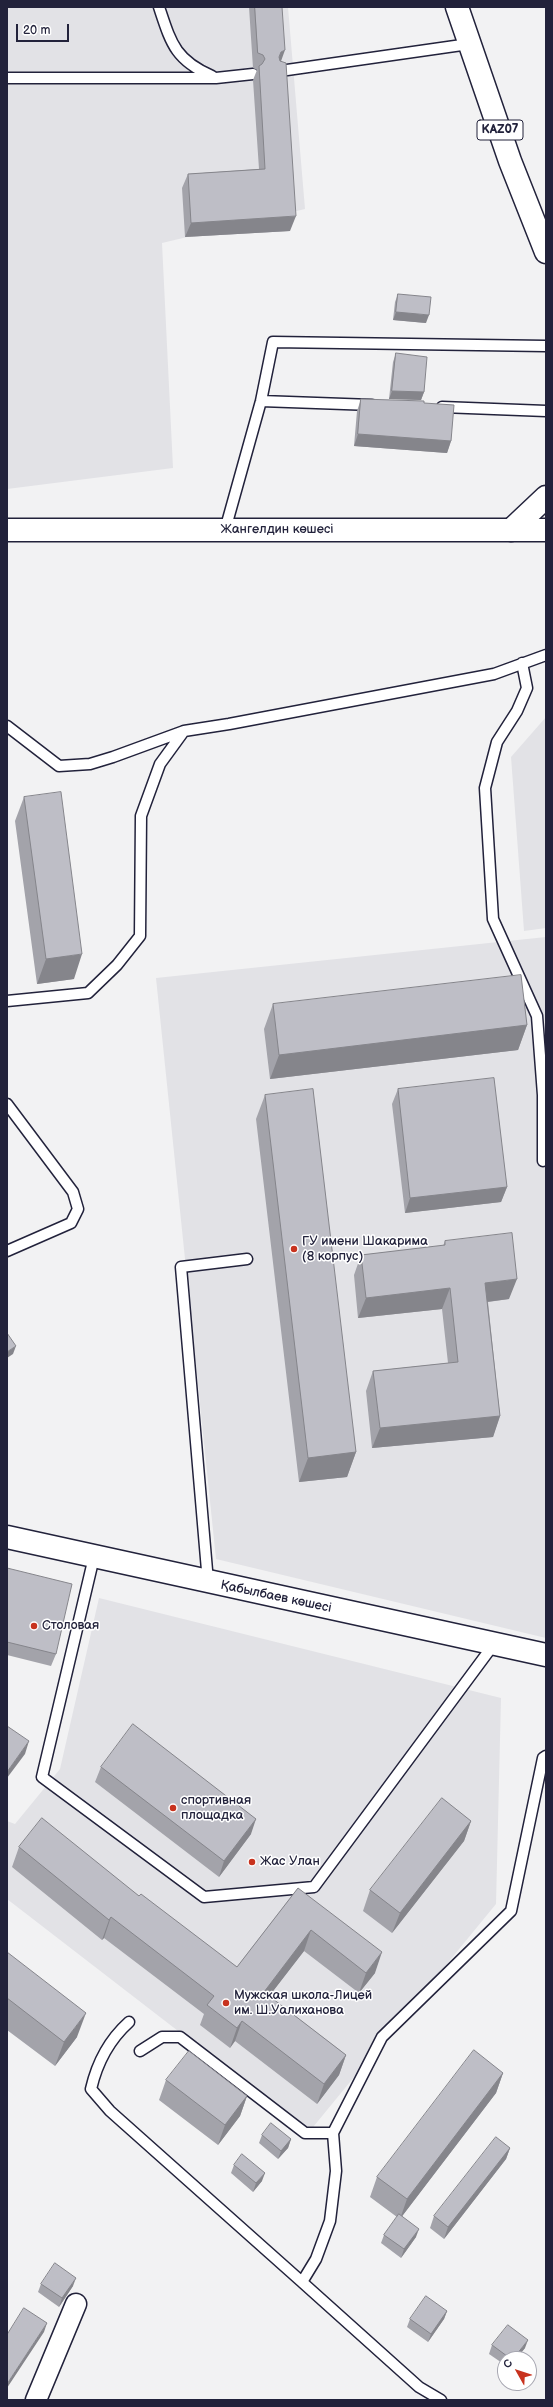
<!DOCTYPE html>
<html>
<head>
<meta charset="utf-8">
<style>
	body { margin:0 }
	#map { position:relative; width:553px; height:2407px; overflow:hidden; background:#f2f2f3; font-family:"Balsamiq Sans",sans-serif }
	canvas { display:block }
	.frame { position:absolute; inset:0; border:8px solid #22223b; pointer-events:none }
	.north { position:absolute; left:497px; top:2351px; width:40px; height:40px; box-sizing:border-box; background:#fff; border:1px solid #a7a7b1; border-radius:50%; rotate:309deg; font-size:11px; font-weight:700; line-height:16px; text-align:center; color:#22223b }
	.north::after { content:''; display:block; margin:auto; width:14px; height:18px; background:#c8321e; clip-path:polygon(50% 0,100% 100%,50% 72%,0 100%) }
	.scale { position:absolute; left:16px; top:24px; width:53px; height:18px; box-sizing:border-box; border:2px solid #22223b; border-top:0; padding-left:5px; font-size:12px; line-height:14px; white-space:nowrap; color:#22223b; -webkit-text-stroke:3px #fff; paint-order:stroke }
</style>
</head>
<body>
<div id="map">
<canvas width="553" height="2407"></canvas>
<div class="frame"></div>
<div class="north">С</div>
<div class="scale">20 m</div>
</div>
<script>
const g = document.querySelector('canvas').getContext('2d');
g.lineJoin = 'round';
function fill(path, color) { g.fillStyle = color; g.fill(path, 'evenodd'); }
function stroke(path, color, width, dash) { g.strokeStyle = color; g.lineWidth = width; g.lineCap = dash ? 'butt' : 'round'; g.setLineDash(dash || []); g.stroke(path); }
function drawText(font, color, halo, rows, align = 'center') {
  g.font = font + ' "Balsamiq Sans",sans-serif'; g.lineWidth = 3; g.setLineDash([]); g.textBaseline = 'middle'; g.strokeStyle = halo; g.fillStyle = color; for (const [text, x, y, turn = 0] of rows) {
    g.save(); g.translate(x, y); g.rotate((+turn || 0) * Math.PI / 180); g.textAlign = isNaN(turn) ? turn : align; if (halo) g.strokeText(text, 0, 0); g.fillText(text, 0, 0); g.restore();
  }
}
fill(new Path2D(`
	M7,7h281l17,202 -143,34 11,225 -166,21z
	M546,717v211l-22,3 -13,-174z
	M546,937v701l-330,-79 -60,-581z
	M99,1598l402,100 -5,206 -187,228 -302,-233v-78l8,3 45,-55z`), '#e2e2e6');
const service = new Path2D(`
	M159,7c12,36 16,53 53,69
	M280,71l189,-27
	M7,78h209l37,-4
	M261,401l111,4
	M442,407l104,4
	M225,530l36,-129 12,-59 273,4
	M522,663l5,25 -10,23 -20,31 -12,46 8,131 44,97 6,79v66
	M7,726l52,40 31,-2 23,-7 71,-26 45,-7 265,-50 52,-19
	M7,1001l81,-8 29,-28 23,-29 1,-120 19,-52 24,-33
	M7,1104l66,88 5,17 -7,14 -64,28
	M94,1557l-52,220 162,120 110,-10 180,-243
	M208,1582l-27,-315 66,-8
	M129,2022c-20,18 -32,41 -38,67l19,22 192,171 14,-23 14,-38 6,-50 -3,-38 49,-96 129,-126 32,-153 3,-2
	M140,2051l22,-14h18l125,96h28
	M302,2282l117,105 22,13`);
const minor = new Path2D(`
	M36,2400l40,-96`);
const secondary = new Path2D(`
	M7,530h539
	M7,1537l539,118`);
const trunk = new Path2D(`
	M457,7l53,154 36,91
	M511,530l35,-33`);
stroke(service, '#22223b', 13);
stroke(minor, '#22223b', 23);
stroke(secondary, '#22223b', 25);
stroke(trunk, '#22223b', 25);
stroke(service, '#fff', 10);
stroke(minor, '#fff', 20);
stroke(secondary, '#fff', 22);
stroke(trunk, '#fff', 22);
fill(new Path2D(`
	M249,7h33l-1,54 9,170 -105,6 -3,-49 6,-14 71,-5 -6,-89 4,-10 -4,-2z
	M398,294l28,29 -33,-3 2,-18z
	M396,353l28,39 -3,8 -32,-1 4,-37z
	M361,399l63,4 27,38 -4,12 -93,-7 3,-35z
	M24,797l50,182 -37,5 -22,-163z
	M273,1004l254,21 -9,25 -248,29 -6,-50z
	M398,1089l109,98 -6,15 -96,11 -13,-109z
	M265,1095l91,357 -9,25 -48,5 -43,-363z
	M445,1241l64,58 -21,3 12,114 -7,21 -121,11 -6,-57 7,-20 75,-8 -6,-54 -84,9 -4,-43 7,-20 82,-9z
	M7,1568l49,86 -5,12 -44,-11z
	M101,1767l150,67 -32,43 -124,-95z
	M471,1821l-7,20 -72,92 -29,-22 7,-21z
	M19,1847l120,49 98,71 61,-79 77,85 -16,20 -55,-42 -35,45 77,59 -7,20 -22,29 -82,-63 -5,7 -30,-23 4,-11 -100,-76 -2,2 -90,-73z
	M7,1952l70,85 -22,29 -48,-36z
	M503,2073l-7,20 -94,123 14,21 -15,21 -20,-15 3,-8 13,-18 -27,-20 7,-20z
	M166,2080l81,16 -7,20 -22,29 -59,-45z
	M262,2135l29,4 -3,9 -10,11 -19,-16z
	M510,2148l-4,11 -62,80 -14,-11 4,-12z
	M234,2165l28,16 -9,11 -22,-19z
	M41,2284l32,2 -14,21 -21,-15z
	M447,2311l-3,8 -16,23 -21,-15 3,-8z
	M492,2345l33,3 -9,11h-11v6l-16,-11z`), '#a3a3aa');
fill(new Path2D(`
	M285,50l-5,14 -4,2 5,-14z
	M296,216l-6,15 -105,6 6,-14z
	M396,312l33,3 -3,8 -33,-3z
	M392,391l32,1 -3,8 -32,-1z
	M358,434l93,7 -4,12 -93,-7z
	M82,954l-8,25 -37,5 9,-25z
	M527,1025l-9,25 -248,29 9,-24z
	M507,1187l-6,15 -96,11 5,-15z
	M517,1279l-8,20 -31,4 7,-20z
	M450,1288l-8,21 -84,9 8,-20z
	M16,1346l-3,8 -6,4v-6z
	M500,1416l-7,21 -121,11 8,-20z
	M356,1452l-9,25 -48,5 9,-24z
	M29,1741l-4,13 -18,24v-6z
	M256,1819l-5,15 -32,43 5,-16z
	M471,1821l-7,20 -72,92 8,-20z
	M111,1917l-7,21 -2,2 7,-20z
	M311,1930l-7,21 -47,61 7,-20z
	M382,1952l-7,21 -16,20 7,-20z
	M86,2013l-9,24 -22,29 9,-24z
	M242,2021l-7,20 -5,7 7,-20z
	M346,2055l-7,20 -22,29 7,-20z
	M503,2073l-7,20 -96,126 7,-20z
	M247,2096l-7,20 -22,29 7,-20z
	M291,2139l-3,9 -10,11 3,-8z
	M510,2148l-4,11 -62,80 4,-12z
	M265,2173l-3,8 -9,11 3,-9z
	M419,2229l-3,8 -15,21 3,-9z
	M76,2278l-3,8 -14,21 3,-9z
	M447,2311l-3,8 -16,23 3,-8z
	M47,2323l-3,9 -37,56v-4z
	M528,2340l-3,8 -9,11h-3z`), '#85858b');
const building = new Path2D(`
	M255,7h27l3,43 -4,2 -2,5 1,4 6,2 10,153 -105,7 -3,-49 77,-5 -6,-103 3,-2 3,-5 -2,-4 -5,-2z
	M398,294l33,3 -2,18 -33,-3z
	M396,353l31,4 -3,35 -32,-1z
	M361,399l63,2v2l30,2 -3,36 -93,-7z
	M61,792l21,162 -36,5 -22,-162z
	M521,975l6,50 -248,30 -6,-51z
	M494,1078l13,109 -97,11 -12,-109z
	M313,1089l43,363 -48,6 -43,-363z
	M512,1233l5,46 -32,4 15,133 -120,12 -7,-57 85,-9 -8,-74 -84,10 -5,-43 84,-10v-4z
	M7,1333l9,13 -9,6z
	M7,1568l65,16 -16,70 -49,-12z
	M133,1724l123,95 -32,42 -123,-94z
	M7,1726l22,15 -22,31z
	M442,1798l29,23 -71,92 -30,-23z
	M42,1818l97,78 2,-2 96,73 61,-79 84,64 -16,21 -55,-43 -47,62 82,63 -22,29 -82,-63 -5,7 -30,-23 7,-9 -103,-79 -2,3 -90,-73z
	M7,1952l79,61 -22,29 -57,-44z
	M474,2050l29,23 -96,126 -30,-22z
	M189,2051l58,45 -22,29 -59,-45z
	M271,2123l20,16 -10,12 -19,-16z
	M496,2137l14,11 -62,79 -14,-11z
	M242,2154l23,19 -9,10 -22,-18z
	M399,2214l20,15 -15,20 -20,-14z
	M55,2263l21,15 -14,20 -21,-14z
	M426,2296l21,15 -16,23 -21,-15z
	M24,2308l23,15 -40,61v-49z
	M508,2325l20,15 -15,19h-2l-19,-14z`);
fill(building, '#bebec6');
stroke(building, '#85858b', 1);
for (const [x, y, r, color] of [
	[294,1249,4,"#c8321e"],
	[34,1626,4,"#c8321e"],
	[173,1808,4,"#c8321e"],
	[252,1862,4,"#c8321e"],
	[226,2003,4,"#c8321e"]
]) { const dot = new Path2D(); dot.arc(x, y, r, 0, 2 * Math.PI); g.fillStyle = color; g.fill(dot); stroke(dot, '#fff', 1.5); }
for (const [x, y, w] of [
	[500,130,46]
]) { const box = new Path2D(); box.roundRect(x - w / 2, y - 10, w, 20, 3); g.fillStyle = '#fff'; g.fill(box); stroke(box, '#22223b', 1); }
drawText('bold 12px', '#22223b', null, [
	["KAZ07",500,130]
]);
drawText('13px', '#22223b', '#fff', [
	["Жангелдин көшесі",277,530],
	["Қабылбаев көшесі",276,1597,12]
]);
drawText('13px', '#22223b', '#fff', [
	["ГУ имени Шакарима",302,1242],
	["(8 корпус)",302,1257],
	["Столовая",42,1626],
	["спортивная",181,1801],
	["площадка",181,1816],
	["Жас Улан",260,1862],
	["Мужская школа-Лицей",234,1996],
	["им. Ш.Уалиханова",234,2011]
], 'left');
</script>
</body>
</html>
